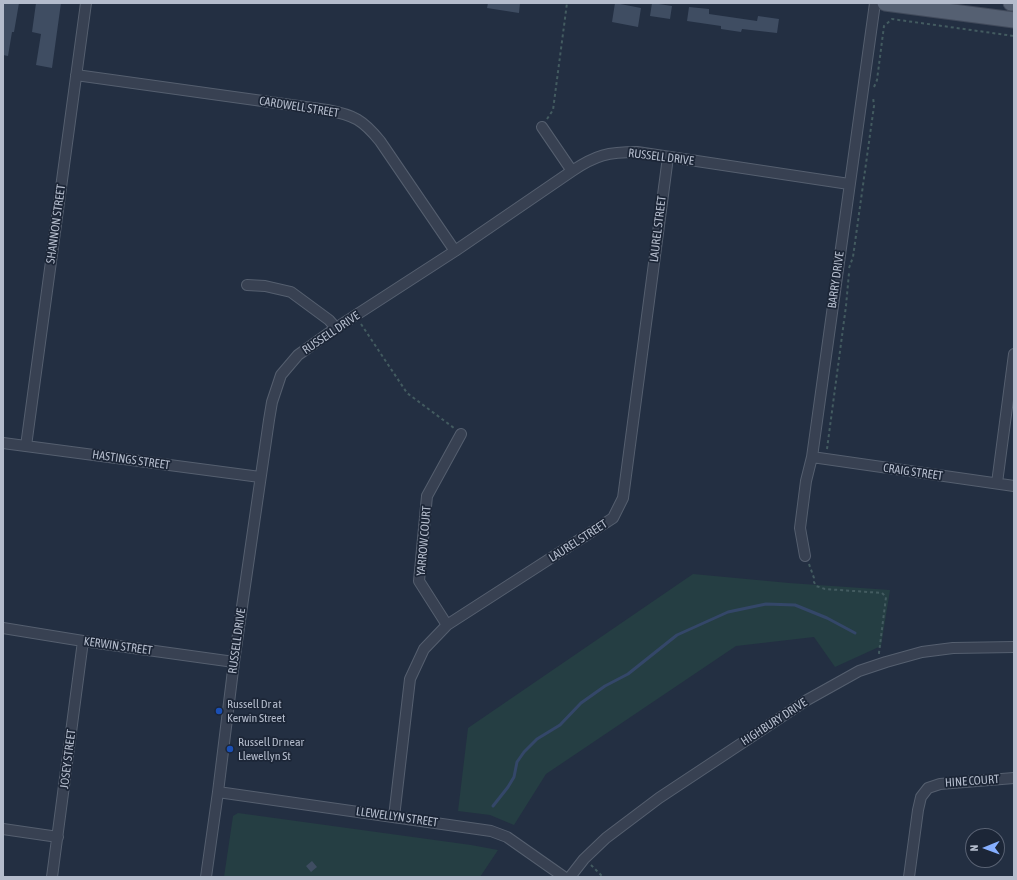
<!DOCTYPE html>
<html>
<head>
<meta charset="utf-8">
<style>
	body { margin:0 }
	#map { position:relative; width:1017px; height:880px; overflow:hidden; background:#232f42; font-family:"Asap Condensed",sans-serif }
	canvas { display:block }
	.frame { position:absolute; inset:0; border:4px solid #b4bccc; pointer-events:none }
	.north { position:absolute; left:965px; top:828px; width:40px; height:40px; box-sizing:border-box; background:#1c2637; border:1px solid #596273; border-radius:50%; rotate:269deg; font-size:11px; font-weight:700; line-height:16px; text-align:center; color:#b4bccc }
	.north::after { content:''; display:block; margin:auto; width:14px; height:18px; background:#86afff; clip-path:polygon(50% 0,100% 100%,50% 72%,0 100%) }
</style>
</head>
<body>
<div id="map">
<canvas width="1017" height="880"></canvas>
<div class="frame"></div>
<div class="north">N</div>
</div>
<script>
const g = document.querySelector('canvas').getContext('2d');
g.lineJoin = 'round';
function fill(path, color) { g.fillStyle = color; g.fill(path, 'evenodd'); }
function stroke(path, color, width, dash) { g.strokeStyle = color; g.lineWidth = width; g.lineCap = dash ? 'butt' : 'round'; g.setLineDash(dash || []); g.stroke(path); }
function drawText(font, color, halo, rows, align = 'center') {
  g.font = font + ' "Asap Condensed",sans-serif'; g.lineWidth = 3.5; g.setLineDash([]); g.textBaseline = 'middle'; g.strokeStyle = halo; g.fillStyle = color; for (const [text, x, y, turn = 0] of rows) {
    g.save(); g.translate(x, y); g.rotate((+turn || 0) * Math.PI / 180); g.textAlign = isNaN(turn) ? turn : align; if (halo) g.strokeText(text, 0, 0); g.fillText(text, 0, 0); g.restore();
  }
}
fill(new Path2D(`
	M693,574l96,9 101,7 -9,56 -46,21 -21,-30 -78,9 -190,128 -32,51 -24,-10 -32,-4 10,-83z
	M238,813l233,32 27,5 -18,27h-256l9,-61z`), '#253e43');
stroke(new Path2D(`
	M493,806l15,-19 6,-10 3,-15 7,-10 13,-13 23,-14 21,-22 24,-17 23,-12 49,-39 51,-23 38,-8 29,1 32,13 28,15`), '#344769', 3);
fill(new Path2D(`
	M4,3h15l-5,29h-2l-4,24 -5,-1z
	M36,3h25l-9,65 -16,-3 5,-31 -9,-2z
	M488,3h32l-1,10 -32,-5z
	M615,3l26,5 -3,19 -26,-5z
	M652,3l20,3 -2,13 -20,-3z
	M689,7l20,2v5l48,7 1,-5 21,3 -2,14 -35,-4 -1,3 -20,-3v-3l-34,-5z
	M312,861l5,6 -6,5 -5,-6z`), '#3f4d62');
const minor = new Path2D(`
	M76,75l251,35c27,5 36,10 53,31l75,110
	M542,127l30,44
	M247,285l18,1 26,6 38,28 7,8
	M3,443l257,34
	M26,446l60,-443
	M812,457l202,29
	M997,483l17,-129
	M805,556l-5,-28 6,-47 6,-24 63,-454
	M447,625l-28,-44 8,-85 34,-62
	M3,628l80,13 151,21
	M218,792l273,39 16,6 57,40
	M394,817l16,-138 14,-30 23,-24 166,-107 10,-20 45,-341
	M3,829l55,8
	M52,877l31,-236
	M206,877l12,-85 16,-130 35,-242 3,-18 9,-27 17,-20 38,-27 119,-77 117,-80c24,-16 36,-19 65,-19l212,32
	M570,877l14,-18 22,-21 53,-40 148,-98 52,-29 27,-9 36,-10 31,-4 61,-1
	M909,877l9,-67 3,-13 7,-9 12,-4 74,-6`);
const primary = new Path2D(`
	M885,3l129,17
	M1011,3h3`);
stroke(minor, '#555f6f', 12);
stroke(primary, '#414a5b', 17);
stroke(new Path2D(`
	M874,87l3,-7 7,-54 8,-7 122,17
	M547,119l6,-9 14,-107
	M849,268l4,-11 21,-151 -1,-9
	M361,324l46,69 47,35
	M827,449l19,-143 3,-33
	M809,564l5,14v4l2,4 9,3 57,4 4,4 -7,56h1
	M591,865l12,12`), '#435b60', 2, [3, 3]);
stroke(minor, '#384152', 10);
stroke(primary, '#556072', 15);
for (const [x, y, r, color] of [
	[219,711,4,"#1a4fb4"],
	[230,749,4,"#1a4fb4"]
]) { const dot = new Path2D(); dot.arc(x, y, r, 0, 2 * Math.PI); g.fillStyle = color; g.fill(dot); stroke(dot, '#1c2637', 1.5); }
drawText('12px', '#b4bccc', '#1c2637', [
	["CARDWELL STREET",299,107,9],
	["RUSSELL DRIVE",661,157,7],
	["SHANNON STREET",56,224,-82],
	["LAUREL STREET",658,229,-83],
	["BARRY DRIVE",836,280,-82],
	["RUSSELL DRIVE",331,333,-34],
	["HASTINGS STREET",131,460,8],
	["CRAIG STREET",913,472,8],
	["YARROW COURT",424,541,-85],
	["LAUREL STREET",578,541,-33],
	["RUSSELL DRIVE",237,641,-82],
	["KERWIN STREET",118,646,8],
	["HIGHBURY DRIVE",774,722,-33],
	["JOSEY STREET",68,759,-83],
	["HINE COURT",972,781,-4],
	["LLEWELLYN STREET",397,817,8]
]);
drawText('12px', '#b4bccc', '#1c2637', [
	["Russell Dr at",227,704],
	["Kerwin Street",227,718],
	["Russell Dr near",238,742],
	["Llewellyn St",238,756]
], 'left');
</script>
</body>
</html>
